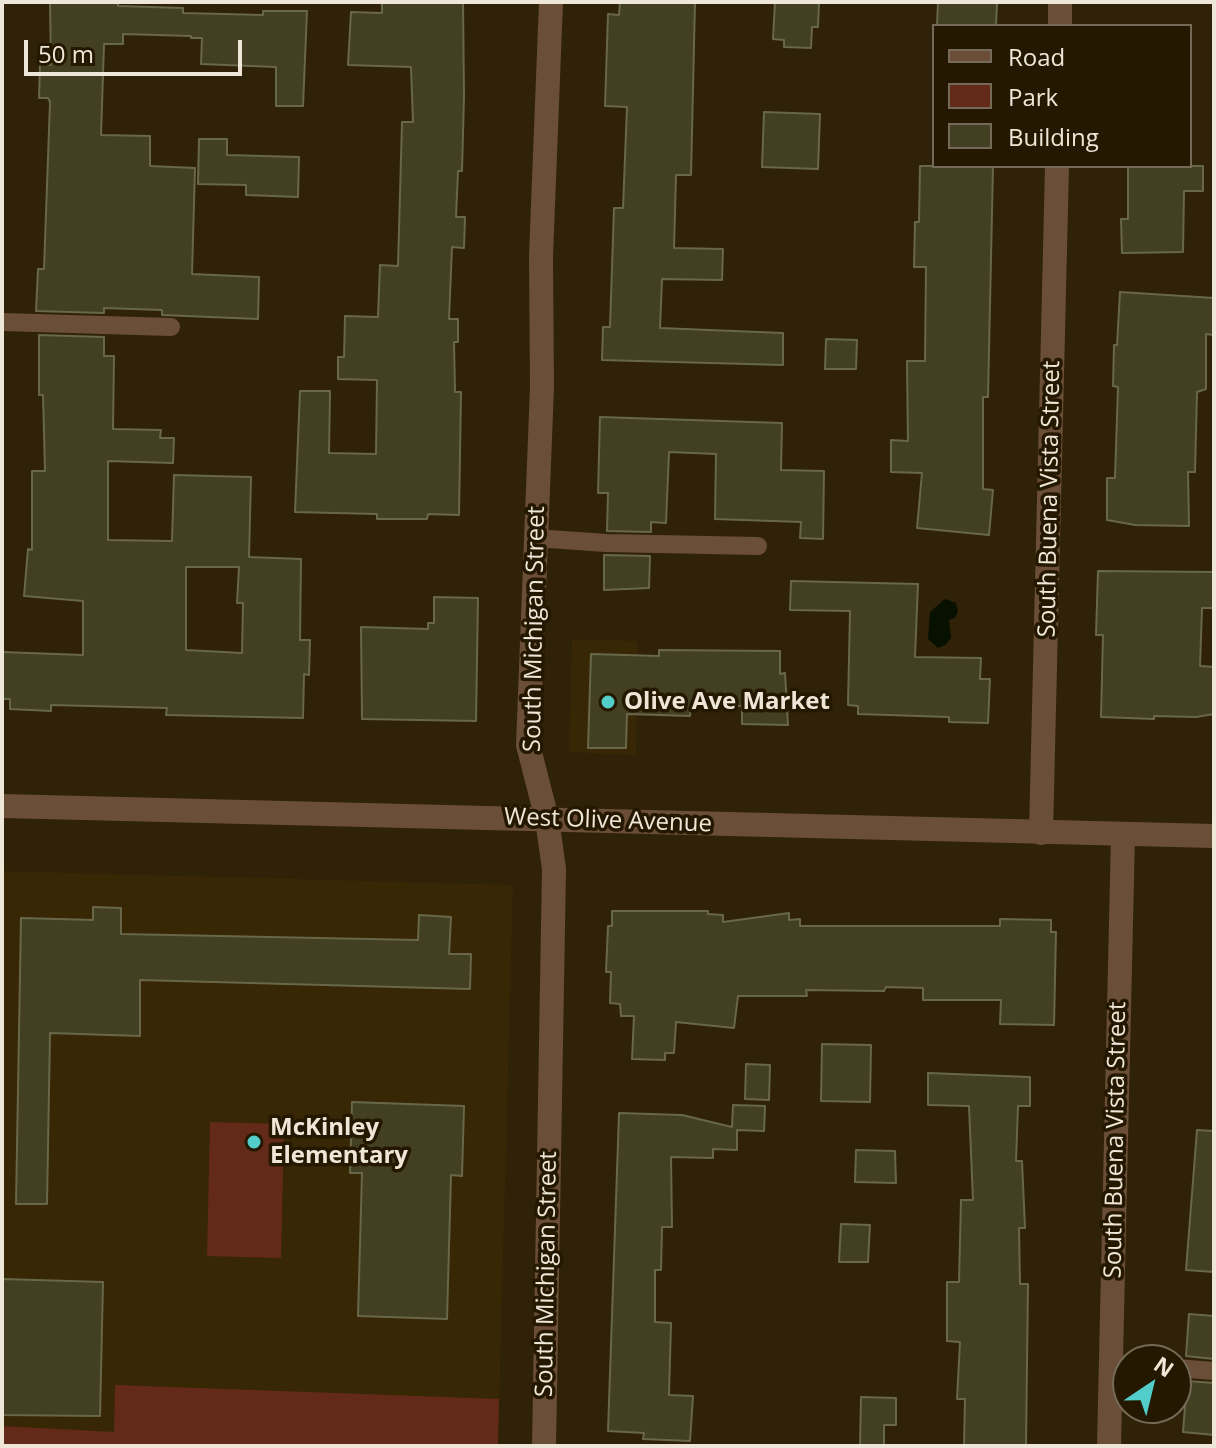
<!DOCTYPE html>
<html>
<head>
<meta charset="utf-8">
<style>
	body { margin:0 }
	#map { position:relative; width:1216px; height:1448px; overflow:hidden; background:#2f2208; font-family:"Open Sans",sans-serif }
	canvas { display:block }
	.frame { position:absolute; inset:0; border:4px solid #eee6d7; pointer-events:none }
	.legend { position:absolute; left:932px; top:24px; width:260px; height:144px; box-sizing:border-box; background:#251801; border:2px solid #756a57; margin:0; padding:10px 14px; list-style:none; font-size:24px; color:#eee6d7 }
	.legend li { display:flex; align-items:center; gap:16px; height:40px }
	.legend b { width:40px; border:2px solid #756a57 }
	.north { position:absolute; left:1112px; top:1344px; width:80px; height:80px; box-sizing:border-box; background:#251801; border:2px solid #756a57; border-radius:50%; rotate:35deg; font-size:22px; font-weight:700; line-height:32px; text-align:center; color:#eee6d7 }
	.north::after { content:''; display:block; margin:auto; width:28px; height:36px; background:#53cdc9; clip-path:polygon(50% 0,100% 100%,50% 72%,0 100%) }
	.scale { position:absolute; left:24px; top:40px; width:218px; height:36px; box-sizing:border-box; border:4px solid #eee6d7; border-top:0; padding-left:10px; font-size:24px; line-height:28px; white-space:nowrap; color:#eee6d7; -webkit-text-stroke:6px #251801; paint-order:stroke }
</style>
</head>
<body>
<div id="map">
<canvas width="1216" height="1448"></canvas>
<div class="frame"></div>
<ul class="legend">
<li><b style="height:10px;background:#6b4e38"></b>Road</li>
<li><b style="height:22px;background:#642a19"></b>Park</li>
<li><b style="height:22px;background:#423f23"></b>Building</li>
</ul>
<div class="north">N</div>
<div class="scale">50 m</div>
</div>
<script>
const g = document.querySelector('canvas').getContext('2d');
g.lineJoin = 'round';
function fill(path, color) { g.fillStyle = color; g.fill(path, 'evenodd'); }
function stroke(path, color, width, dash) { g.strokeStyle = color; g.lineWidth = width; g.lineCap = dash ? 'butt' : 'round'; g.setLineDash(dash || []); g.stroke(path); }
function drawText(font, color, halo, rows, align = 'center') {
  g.font = font + ' "Open Sans",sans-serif'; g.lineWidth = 7; g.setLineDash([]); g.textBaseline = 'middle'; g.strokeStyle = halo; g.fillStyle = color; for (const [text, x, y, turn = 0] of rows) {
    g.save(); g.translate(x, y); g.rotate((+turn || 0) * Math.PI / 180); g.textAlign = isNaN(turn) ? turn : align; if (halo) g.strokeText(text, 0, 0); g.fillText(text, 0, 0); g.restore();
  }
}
fill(new Path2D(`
	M572,639l66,2 -2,114 -67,-3z
	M2,871l511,14 -15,561h-496z`), '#382704');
fill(new Path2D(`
	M210,1122l74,2 -3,134 -74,-2z
	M115,1385l384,14 -1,47h-496v-20l112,6z`), '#642a19');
fill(new Path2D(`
	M945,599l11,4 2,8 -3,7 -6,2 2,18 -6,7 -7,3 -10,-9 2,-27z`), '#081000');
const building = new Path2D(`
	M50,2h68v4l65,2v5l80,2v-4h44l-4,95h-27v-39l-75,-3 1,-26h-11v-2l-68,-2v10h-19l-3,91 49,1v30l45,2 -3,106 67,3 -1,42 -96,-4v-5l-58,-2v5l-68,-2 2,-42h6l6,-167 -2,-4h-9l1,-34 11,1z
	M382,2h81l1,94 -2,75h-4l-2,46h9l-1,31 -12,-1 -3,72h9v23h-4l1,50h6l-2,123 -31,-1 -1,5h-50v-5l-82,-2 5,-121h30l-1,62 47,1 1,-74 -39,-1v-22h6l1,-41 33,1 2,-52 18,1 4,-144h11l-2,-55 -63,-2 3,-53 31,1z
	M620,2h75l-4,173h-15l-2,73 49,1 -1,31 -60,-1 -2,49 123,5v32l-181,-5 1,-33h7l4,-119h9l4,-101 -22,-1 3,-92 11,1z
	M775,2h44l-1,25h-6l-1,21 -27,-1v-7l-11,-1z
	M938,2h59l-1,24h-59z
	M764,112l56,2 -2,55 -56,-2z
	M199,139h28v16l72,2 -1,40 -52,-2v-10l-48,-1z
	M920,166h73l-5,231h-5v92l10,1 -4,45 -72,-7 5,-55 -31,-1v-32l17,1 -1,-80h18l1,-94h-12l1,-45h4z
	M1128,166h75v25h-19l-1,61 -61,1 -1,-34h7z
	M1120,292l94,6v37l-8,-1v55l-9,3 -2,80h-7l1,54 -54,-1 -28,-5v-42h8l3,-91 -5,-1 1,-41h3z
	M39,335l65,2v19h10l-1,73 48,1 -1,8h14l-1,25 -65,-2v79l64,1 2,-66 77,2 -2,80 52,2 -1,81h10l-1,35 -5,-1 -1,44 -137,-3 1,-7 -116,-3v6l-41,-2v-10h-8v-47l81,3v-54l-59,-5 4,-47 4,1v-79h13l-2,-76h-4zM186,567h53l-2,36h6l-1,50 -56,-3z
	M826,339l31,1 -1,29h-31z
	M600,417l182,6 -1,47 43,1 -1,68 -23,-1 1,-16 -86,-3 1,-65 -47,-2 -3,71 -15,-1v10l-44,-1 1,-38h-10z
	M604,555l46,1 -1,32 -45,2z
	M1098,571l116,1v36h-12l-2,58 14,1v47l-18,3 -42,-1v3l-53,-2 2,-82h-7z
	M791,581l127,3 -3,73 66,1 -1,21h10l-2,44 -39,-1v-5l-91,-3v-8l-10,-1 2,-94 -60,-1z
	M434,597l44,1 -2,123 -114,-2 -1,-92 67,2v-6h6z
	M659,650l121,1v23l5,-1 3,52 -46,-1v-18l-51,-2 -1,12 -63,-2 -1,34h-38l3,-94 68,2z
	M93,907l28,1v26l297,6 1,-25 32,2 -2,37h22l-1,35 -330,-9v56l-90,-3 -3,171h-31l5,-286 72,2z
	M612,911h96v3l15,1v7l66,-9v7l11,-1v7h200v-7l51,1v12h5l-2,93 -54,-1 1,-24h-78v-12l-37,-1 -2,4 -78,-1 1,6h-69l-4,32 -58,-6 -2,31h-9v7l-33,-1 2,-43h-13l-1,-12 -10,-1 1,-31h-5l2,-46h4z
	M822,1044l49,1 -1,57 -49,-1z
	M746,1064l24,1 -1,35 -24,-1z
	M928,1073l102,4v29h-12l-2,55h6l3,67h-6l1,56h8l-2,162h-62l1,-47h-8l3,-57 -13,-1v-59h12l2,-82h12l-4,-94 -41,-1z
	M352,1102l112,4 -2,70 -11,-1 -4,144 -89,-3 4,-143h-12z
	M733,1105l32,1 -1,25 -27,-1v20l-24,-1v9l-42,-1 1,70h-10l-1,43h-6v52l16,1 -2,72 24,1 -3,45 -47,-2 1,-6 -36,-2 11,-318 63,2 50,12z
	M1197,1130l17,1v141l-28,-2z
	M856,1150l39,1 1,32 -41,-1z
	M841,1224l29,1 -2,37h-29z
	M2,1279l101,3 -3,134 -98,-1z
	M1189,1314l25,2v43l-28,-3z
	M1187,1381l27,2v52l-31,-3z
	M861,1397l35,1v27h-12v21h-24z`);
fill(building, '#423f23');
stroke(building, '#696749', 2);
stroke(new Path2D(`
	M2,322l169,5
	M535,538l71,5 152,3
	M1176,1368l38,3`), '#6b4e38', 18);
stroke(new Path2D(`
	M1060,26v-24
	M1041,833l16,-667
	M544,1446l10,-577 -7,-50 -19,-74 14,-358 -1,-131 10,-254
	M1109,1446l14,-612`), '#6b4e38', 24);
stroke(new Path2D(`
	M2,806l1212,30`), '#6b4e38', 24);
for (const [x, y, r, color] of [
	[608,702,8,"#53cdc9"],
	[254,1142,8,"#53cdc9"]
]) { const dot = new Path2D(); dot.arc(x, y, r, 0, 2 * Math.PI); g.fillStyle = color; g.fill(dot); stroke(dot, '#251801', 3); }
drawText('24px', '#eee6d7', '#251801', [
	["South Buena Vista Street",1050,499,-89],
	["South Michigan Street",535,629,-89],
	["West Olive Avenue",608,821,2],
	["South Buena Vista Street",1116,1140,-89],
	["South Michigan Street",547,1274,-89]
]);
drawText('bold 24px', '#eee6d7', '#251801', [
	["Olive Ave Market",624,702],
	["McKinley",270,1128],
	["Elementary",270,1156]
], 'left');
</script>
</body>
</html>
